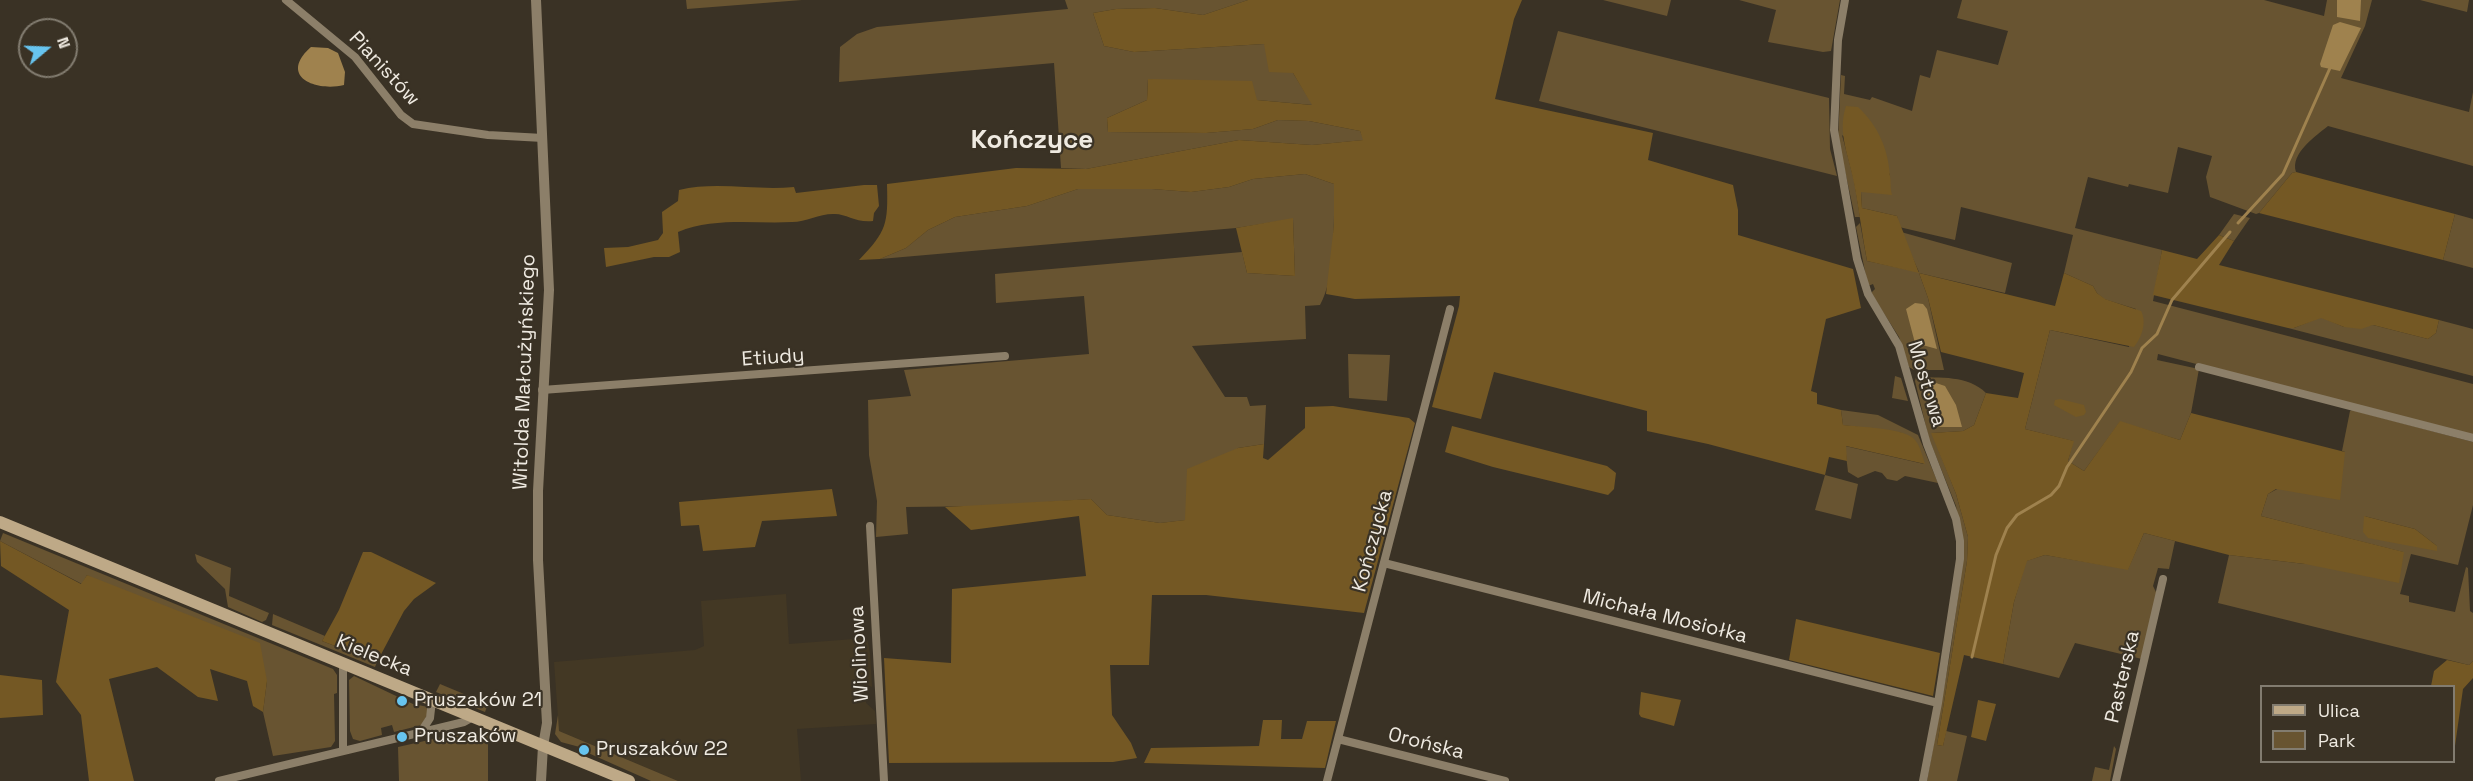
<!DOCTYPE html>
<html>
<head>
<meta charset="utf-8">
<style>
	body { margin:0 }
	#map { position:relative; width:2473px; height:781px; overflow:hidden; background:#3a3225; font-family:"Space Grotesk",sans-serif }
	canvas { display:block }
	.legend { position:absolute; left:2260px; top:685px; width:195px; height:78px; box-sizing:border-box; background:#3a3225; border:2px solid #827c70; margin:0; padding:8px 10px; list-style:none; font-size:18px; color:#efeae1 }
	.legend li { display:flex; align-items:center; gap:12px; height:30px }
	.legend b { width:30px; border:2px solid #827c70 }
	.north { position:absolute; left:18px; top:18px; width:60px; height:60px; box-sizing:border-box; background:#3a3225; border:2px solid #827c70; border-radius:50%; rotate:71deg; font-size:16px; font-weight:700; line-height:24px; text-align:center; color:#efeae1 }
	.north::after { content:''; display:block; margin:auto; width:21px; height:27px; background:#67c4ef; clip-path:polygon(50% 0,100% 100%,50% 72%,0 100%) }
</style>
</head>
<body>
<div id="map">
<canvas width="2473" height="781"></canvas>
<ul class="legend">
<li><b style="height:8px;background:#bea987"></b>Ulica</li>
<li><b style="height:16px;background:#685431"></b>Park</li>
</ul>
<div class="north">N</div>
</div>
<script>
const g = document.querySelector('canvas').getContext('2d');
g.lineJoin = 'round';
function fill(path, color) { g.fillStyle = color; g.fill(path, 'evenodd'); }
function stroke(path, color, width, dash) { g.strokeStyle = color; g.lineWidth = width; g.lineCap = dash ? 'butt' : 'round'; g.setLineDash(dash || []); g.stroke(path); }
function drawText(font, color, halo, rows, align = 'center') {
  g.font = font + ' "Space Grotesk",sans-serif'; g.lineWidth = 4.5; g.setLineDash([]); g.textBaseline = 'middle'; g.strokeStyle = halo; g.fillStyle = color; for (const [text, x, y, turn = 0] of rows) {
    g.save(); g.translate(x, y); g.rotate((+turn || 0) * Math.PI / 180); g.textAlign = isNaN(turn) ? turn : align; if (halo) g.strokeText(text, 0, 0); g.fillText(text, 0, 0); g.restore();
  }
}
fill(new Path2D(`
	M786,594l3,50 78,-6 3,15 2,34 -5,-2 -1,18 9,8 1,13 -79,5 4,52h-123l-119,-50 -5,-69 141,-12 9,-4 -3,-45z`), '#433824');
fill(new Path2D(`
	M686,0h116l-115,9z
	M1065,0h183l-45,15 -48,-7 -39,1 -23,4 11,33 30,6 130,-8 29,29 20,32 -56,-5 -109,-21 -1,21 -40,18 1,14 98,1 47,-4 25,-9 31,1 51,10 4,9 -52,5 -73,-5 -153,29 -25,-1 -7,-105 -215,19 1,-35 17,-13 20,-7 191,-18z
	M1603,0h68l-4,16z
	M1739,0h101l-9,51 -8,1 -55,-10 8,-32z
	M1962,0h302l60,16 3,-16h45l-7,26 -24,52 128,34 4,-20v74l-145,-40c-12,10 -38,27 -32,46l-4,1 -33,40 -3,1 -46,-17 -4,-20 6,-21 -34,-9 -10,46 -39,-9 -1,3 -40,-10 -13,51 87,22 -9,51 320,83v52l-315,-82 -1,6 42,9 -8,44 -11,27 -60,-18 -36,49 -16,-10 5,-20 -48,-12 25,-99 79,17 7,-38 -32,-10 -7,-6 -4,-7 -29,-13 9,-38 -112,-28 -6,33 -56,-13 -2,-11 -35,-8 -1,-16 29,-2v-16l-48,-39 12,45 6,37h-5l-17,-78 3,-64 4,1 -1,18 26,6 2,-3 40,14 8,-36 10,3 7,-28 61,15 10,-34 -51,-13z
	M2420,0h49l-2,12z
	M1558,31l271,67 1,51 7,27 -298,-75z
	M1305,174l29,10c0,32 2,94 -14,121l-15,1 1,33 -114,7 33,51h22l3,9 16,-1 -2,39 -26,4 -52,72 -26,3 -53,-8 -16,-16 -101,7 -84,1 2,27 -32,3 1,-36 -8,-46 -1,-55 43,-4 -7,-26 185,-16 -5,-58 -88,7 -1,-29 247,-22 5,21 48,3 -2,-57 -57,9 -356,31 26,-11 22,-18 27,-13 72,-11 51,-17h74l39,3 38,-5 24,-8z
	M2234,214l16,4 -16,23 -15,-6z
	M2455,214l18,5v49l-30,-8z
	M1860,223l7,38 52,11 -18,-40 111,31 -7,30 -86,-20 9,25 16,72h-30l-5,-3 -10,-30 -28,-44 4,-4 -2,-5 -5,2 -12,-59z
	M2321,317l23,10 29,-2 55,14 8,-6 3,-13 34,9v47l-185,-48h6z
	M1348,354l42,1 -3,46 -38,-3z
	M1895,376l6,2 7,23 -16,-3z
	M1916,377c24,1 52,-2 70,16l-12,32 -11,6 -31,2 24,61 12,43 -1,24 -30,184 6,1 3,-15 21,5 -10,45h-30l23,-127 14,-101 -8,-47 -27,-67 -14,-58z
	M1841,410l37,5 40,20 20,48 -33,-7 -8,5 -10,-2 -5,-6 -7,-2 -17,7 -10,-6 -3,-26 79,18 -22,-31 -59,-8z
	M2352,410l121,32v63l-15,60 -47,-11 -11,40 9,2v6l46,10 11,-45 2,1 2,43 3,2v48l-4,4 -251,-62 11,-48 76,9 98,-12 -142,-36 7,-22 77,-42 -3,-1 8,-40zM2364,516l51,13 22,17z
	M1825,475l33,9 -7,35 -36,-9z
	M3,533l330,136 4,6v18l-3,1 1,47 -4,6 -58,9 -10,-44 4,-31 -180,-106 -5,9 -82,-43z
	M2144,533l31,8 -6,28 -11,-1 -5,18 4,8 -15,65 -67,-16 -16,35 -56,-14 11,-62 12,-41 19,-6 83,14z
	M195,554l36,14 -2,28 40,17 -3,7 -4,2 -34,-15 -3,-18 -28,-27z
	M273,614l52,22 -3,5 55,21 -2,5 -103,-42z
	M354,676l59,28 15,3v6l-6,12 -28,7 -2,-7 -11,3 1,7 -22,6 -7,-2 -3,-8 -1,-51z
	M440,684l48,20 -3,8 -49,-20z
	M558,715l1,16 119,50h-27l-65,-29 1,-3 -26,-7 -6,-8z
	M469,731l19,2v48h-89l-1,-34z
	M2114,746l2,3 -6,32h-18l3,-14 14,3z`), '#685431');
fill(new Path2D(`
	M1248,0h274l-8,19 -19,80 158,34 -5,27 85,25 5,25v25l115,34 8,39 -35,11 -15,72 6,2v11l24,6 2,15c16,2 59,3 70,13 7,6 9,17 12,26l-79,-18 1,15 -18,-4 -4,18 -117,-31 -61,-13v-20l-153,-39 -13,47 -49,-12 27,-101 1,-10 -105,3 -29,-5 8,-69v-41l-29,-10 -52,5 -24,8 -38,5 -39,-3h-74l-51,17 -72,11 -27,13 -22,18 -26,11 -21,1c28,-29 29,-36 28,-76l129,-16 70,1 153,-29 73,5 51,-5 -3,-9 -51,-10 -31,-1 -25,9 -47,4 -98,-1 -1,-14 40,-18 1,-21 104,2 5,19 55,5 -19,-32 -24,-1 -5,-28 -130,8 -30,-6 -11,-33 23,-4 39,-1 48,7z
	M1846,106l12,1c20,19 30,41 32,69 1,6 0,12 2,19l-31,-3 1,16 35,8 22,57 136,33 9,-33 29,13 4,7 8,6 36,12c6,11 1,26 -7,36l-84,-17 -25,99 49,12 -6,20 16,10 36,-50 60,19 11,-27 154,39 -5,48 -64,-11 -8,5 -7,22 143,36 -5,31 -94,-19 -76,-9 -85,-22 -16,37 -83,-15 -18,6 -13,41 -11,62 -39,-9 -21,91 -6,-1 30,-184 1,-24 -12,-43 -25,-61 32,-2 11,-6 12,-32 32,5 6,-25 -83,-21 -13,-54 -9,-25 -52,-12c-5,-26 -8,-52 -13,-78 -5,-27 -17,-50 -8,-77z
	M2296,172l159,42 -12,46 -184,-47 33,-40z
	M864,185h13l2,21 -5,7 -1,8c-18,2 -27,-8 -40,-7 -14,0 -27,8 -41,8 -38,2 -78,-5 -114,10l2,20 -11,5h-15l-48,10 -2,-19 24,-1 30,-7 5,-7 -1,-21 16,-11 1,-11c38,-9 77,1 115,-3l2,6z
	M1293,218l2,58 -48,-3 -11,-45z
	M2219,235l15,6 -15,24 220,55 -3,13 -8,6 -55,-14 -12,4 -17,-2 -23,-9 -27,10h-6l-135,-33 9,-45 35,9z
	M2060,399l24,6 2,7 -2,3 -8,2 -22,-12 1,-5z
	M1333,406l76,12 6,5 -51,190 -158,-18h-54l-3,70h-39l2,50 19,28 6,15 -24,4 -224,1 -5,-105 67,5 1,-74 134,-13 -7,-60 -108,14 -26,-23 146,-8 16,16 53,8 25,-3 2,-51 51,-21 26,-4 -1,14 5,2 37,-32v-21z
	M1452,426l155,40 9,7 -2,16 -6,6 -115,-28 -48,-15z
	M832,489l5,27 -75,5 -7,26 -52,4 -4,-26 -18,1 -2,-24z
	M2364,516l51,13 22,17v5l-69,-13 -5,-6z
	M0,541l81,43 6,-9 173,68 7,38 -4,31 -10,-6 -6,-25 -37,-12 8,32 -20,-4 -41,-30 -48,12 25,102h-45l-8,-66 -25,-33 13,-72 -68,-44z
	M363,552h8l65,31 -22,16 -10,12 -27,51 -55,-21 17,-31z
	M1796,619l144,34 -7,43 -144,-36z
	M2447,660l22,5 4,-4v17l-10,11 -9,64v-67h-23l3,-15z
	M0,675l42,5 1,35 -43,3z
	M1641,692l40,8 -7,26 -33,-9 -2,-3z
	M1978,700l18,4 -10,37 -15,-4z
	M1263,720h19l-1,19h21l5,-18h29l-11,47 -181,-5 7,-15 108,-2z`), '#745824');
fill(new Path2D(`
	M2337,0h24l-1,21 -23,-4z
	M2340,22l21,6 -21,43 -19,-4 -1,-3 13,-39z
	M311,47l17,1 10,5 7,19 -1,13c-29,7 -66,-9 -33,-38z
	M1915,303l8,1 4,5 10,40 -22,-6 -9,-34z
	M1936,383l9,3 11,19 6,22h-26l-10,-41z`), '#9f824e');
stroke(new Path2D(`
	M2238,223l45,-49 47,-106
	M1972,657l24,-102 11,-27 10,-13 34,-20 8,-9 8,-19 64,-95 11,-24 15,-14 15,-34 58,-68`), '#9f824e', 3);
stroke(new Path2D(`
	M286,0l69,57 46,58 12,9 75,11 55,3
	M1845,0l-7,40 -4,90 23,129 11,35 31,52 28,98 29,75 4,22v18l-22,144 -15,78
	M2199,367l274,71
	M542,390l463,-34
	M870,526l14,255
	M1384,563l554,140
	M343,663v87
	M421,732l9,-14 2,-18
	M1338,739l167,42
	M219,781l245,-59 9,-5
	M1327,781l123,-472
	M2116,781l47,-202`), '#8c7f69', 8);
stroke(new Path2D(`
	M536,0l13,290 -11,201v69l9,163 -4,23 -2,35`), '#8c7f69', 10);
stroke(new Path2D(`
	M0,522l629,259`), '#bea987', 12);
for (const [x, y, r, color] of [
	[402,701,6,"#67c4ef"],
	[402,737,6,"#67c4ef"],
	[584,750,6,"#67c4ef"]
]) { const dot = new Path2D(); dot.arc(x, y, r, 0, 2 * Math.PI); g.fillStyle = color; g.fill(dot); stroke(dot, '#3a3225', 2); }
drawText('20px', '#efeae1', '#3a3225', [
	["Pianistów",384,69,47],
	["Etiudy",773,358,-4],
	["Witolda Małcużyńskiego",525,372,-88],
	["Mostowa",1926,384,73],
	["Kończycka",1373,541,-75],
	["Michała Mosiołka",1665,617,14],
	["Wiolinowa",860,654,-93],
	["Kielecka",374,656,22],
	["Pasterska",2123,677,-77],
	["Orońska",1426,744,14]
]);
drawText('20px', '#efeae1', '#3a3225', [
	["Pruszaków 21",414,701],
	["Pruszaków",414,737],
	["Pruszaków 22",596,750]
], 'left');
drawText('bold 26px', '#efeae1', '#3a3225', [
	["Kończyce",1032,141]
]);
</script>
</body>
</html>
